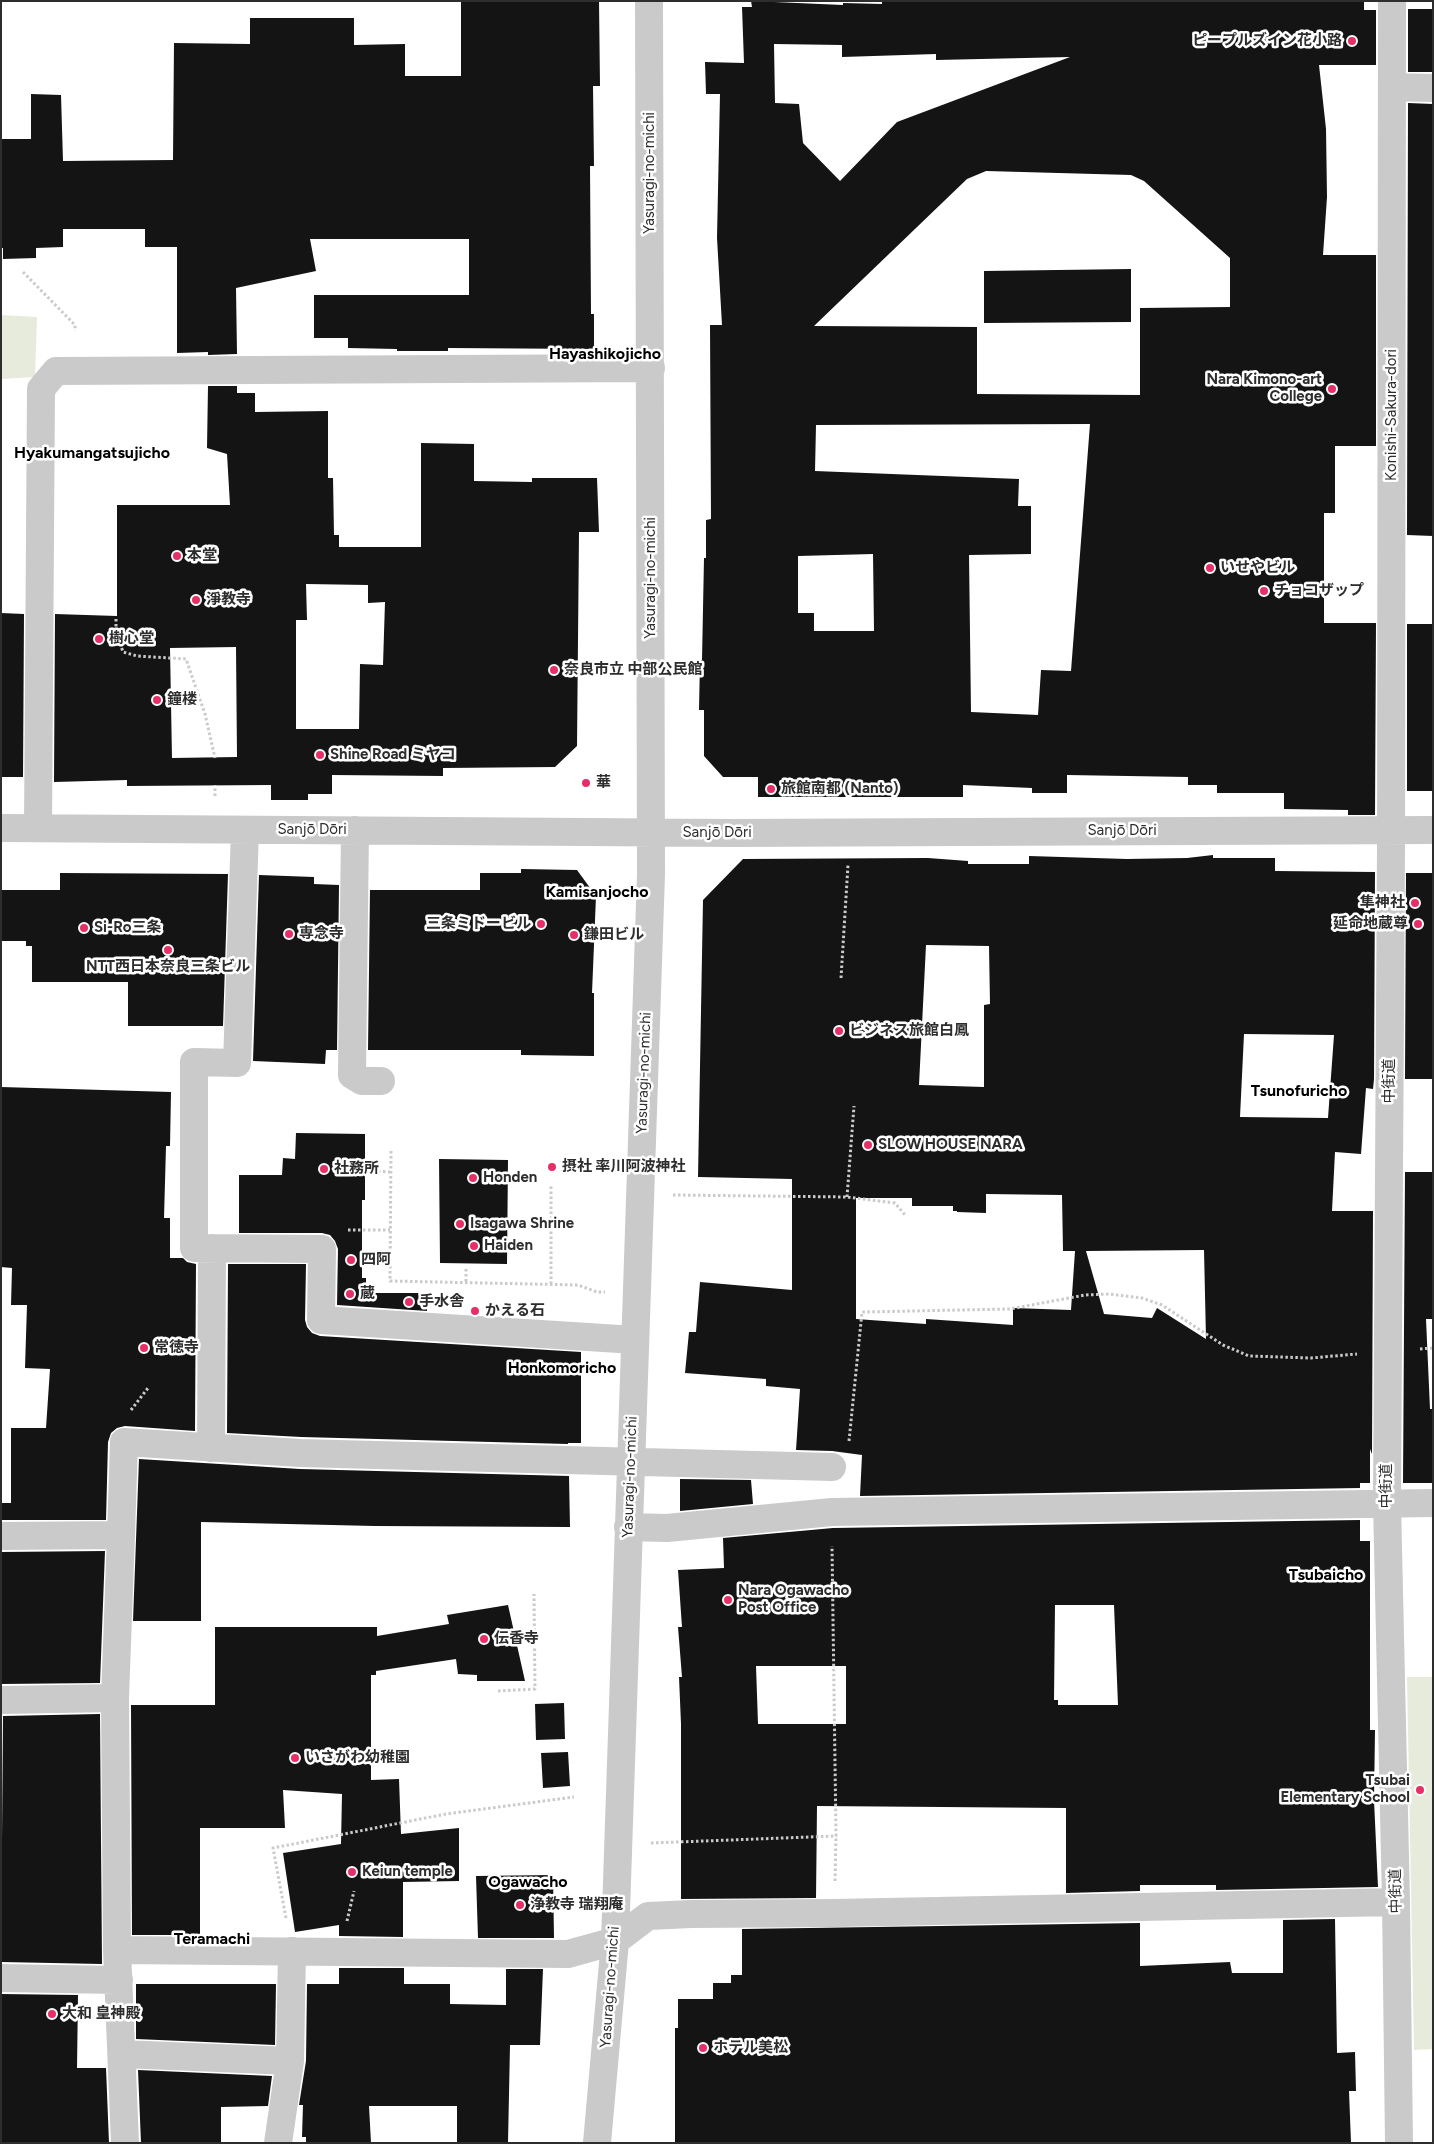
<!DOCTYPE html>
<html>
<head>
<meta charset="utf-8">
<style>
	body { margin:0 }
	#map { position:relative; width:1434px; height:2144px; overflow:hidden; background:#fff; font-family:Figtree,sans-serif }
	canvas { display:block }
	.frame { position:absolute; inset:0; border:2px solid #2d2d2d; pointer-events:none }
</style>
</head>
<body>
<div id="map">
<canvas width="1434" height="2144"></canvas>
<div class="frame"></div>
</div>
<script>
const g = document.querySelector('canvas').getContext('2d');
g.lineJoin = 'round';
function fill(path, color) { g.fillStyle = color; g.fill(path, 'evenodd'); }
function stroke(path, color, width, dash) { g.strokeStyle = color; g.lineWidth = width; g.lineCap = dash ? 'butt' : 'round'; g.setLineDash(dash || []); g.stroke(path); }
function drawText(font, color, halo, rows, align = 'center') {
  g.font = font + ' Figtree,"Noto Sans JP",sans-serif'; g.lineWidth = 5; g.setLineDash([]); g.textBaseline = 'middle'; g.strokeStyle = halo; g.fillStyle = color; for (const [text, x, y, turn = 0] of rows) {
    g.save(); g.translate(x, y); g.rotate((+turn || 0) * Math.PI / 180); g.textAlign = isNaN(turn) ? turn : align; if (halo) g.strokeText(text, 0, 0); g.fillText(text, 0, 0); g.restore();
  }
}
fill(new Path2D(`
	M1,315l36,2 -2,60 -34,2z
	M1407,1677h26v372l-19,1z`), '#e7ebdb');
fill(new Path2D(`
	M461,1h138l1,85h-7l1,80h-4l1,148h3v35l-146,-1v3h-51v-2l-49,-1v-10h-34v-43h155v-56h-159l6,32 -80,17 1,66 -29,1v-3l-31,1v-106h-32v-18h-82v18l-27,1v10l-33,1v-11h-2v-109h30v-45l30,1 2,66 110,-1 1,-117 76,1v-26h104v27l51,-1v32h56z
	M751,1l92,4v-2l39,1v-3h482v9h12v55h-57l7,64 1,68 -4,58h53v191h-41v67h-11v110h52l-1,192h-27v-5l-64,-1v-16h-67v-8h-29v-8l-121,-2v18h-35v-5l-69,-3v12h-205v-20h-35l-19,-21v-46h-5l1,-50h2l2,-102h2v-38l5,-1 -1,-194h12l-5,-87 3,-144h-14l-1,-32 39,1 -2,-56h10zM774,44l68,1v12l94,-3v6l134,-3 -173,65 -57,59 -37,-38 -4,-39 -24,-1zM986,171l145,4 13,6 86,77v49l-90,1v87l-163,-1v-67l-163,-1 153,-147zM1090,424l-19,247 -30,-1 -3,45 -67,-3 -2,-157 62,-1v-48h-13l1,-27 -204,-8 1,-46zM873,554l1,77h-60v-18h-16v-57z
	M1408,9h25v63h-25z
	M1408,103l25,1v432l-26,-1z
	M1131,269v53l-147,1v-52z
	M208,386h29v7h18v19l73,-1v67h5l1,57h5v12h82v-104l53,1v37l58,1v-4h65l2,54h-20l-2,214 -22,21 -112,1v8l-111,-1v19h-24v6h-37v-15l-144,1v-6l-73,2 1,-168 62,2v-111h113l-3,-51 -20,-6zM306,584l62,1v18l17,-1 -2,63 -23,-1 -1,65h-63v-109h11zM236,647l1,110 -65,1 -2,-110z
	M1,613l23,1 -1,163h-22z
	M1407,624h26v167h-26z
	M1213,855v3h62v13l100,1 -1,207 -1,10 -7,-1 -5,66 -26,-2 -3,59h41l-1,243 -2,-5v34h-10v5l-500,8 2,-41 -30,-4 -36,-1 4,-61 -34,-3v-7l-81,-6 4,-41h7l4,-50 92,8v-111l-94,-2 5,-277 40,-41 185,-1 40,3v3h61v-8l98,3 60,-1zM926,945l63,1 1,58 -6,1v82l-65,-2zM1244,1034l90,1 -6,83 -88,-1zM986,1194l76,1 1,56h12l-4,59 -58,-2v17l-87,-6v5l-70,-5v-121h56v8h41v5h4v1l29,1zM1204,1250l2,89 -49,-31 -5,10 -48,-4 -18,-63z
	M521,869l56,1 19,26 -4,97h2v63l-73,-1v-5h-153l2,-160h110v-17h41z
	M60,873l168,1 -5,152h-95v-44h-96v-36h-6v-5h-25v-51h59z
	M1406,873h27v206h-28z
	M259,875l55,2v7l25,1 -2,165h-11l-1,14 -72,-3z
	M1,1087l170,5 -1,54h-4l-2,72h6v40h13l4,4 9,2 -1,167 -70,-5 -8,2 -6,5 -3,9 -2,78h-105v-17h10v-75h35l4,-59 -25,-1 2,-63h-16l1,-37 -11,-1z
	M296,1133l69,1v66h-3v78h4v15h61v18l-90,-6 1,-56 -3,-8 -5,-6 -8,-2h-83v-58h43l1,-17 12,1z
	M439,1159l69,1 -1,104 -67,-1z
	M1405,1172h28v147h-7l4,90h3v74h-30z
	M228,1264h78l-1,56 2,7 5,6 8,3 261,16v91h-13v1l-267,-7 -74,-4z
	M139,1459l161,10 269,7 1,51 -195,-1 -174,-4v99h-68z
	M680,1479l71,1 2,24 -73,7z
	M1360,1520v21h10v189h5l-1,70 4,87 -162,3v-5h-76v6l-74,2v-85l-249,-2 -1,92 -135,1v-175l-2,-47h3l-4,-50h4l-4,-57 46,-2 -1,-30 110,-10zM1055,1605h59l4,100h-60v-5h-4zM756,1666h90v58h-88z
	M105,1551l-5,132 -99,1v-132z
	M508,1605l17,76h-48v-6l-19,-1 -2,-15 -80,12v4h-5v105l28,-1 2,55 58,-6v53l-56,1v55l-64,-1v-11l-44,7 -12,-79 58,-9 1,-50 -59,-4 2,38h-85v107h-68l-1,-230h84v-78h162v9l72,-12 -2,-9z
	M564,1703l1,36 -29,1 -1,-36z
	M100,1714l2,250 -101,-2 2,-246z
	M568,1752l2,34 -27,2 -2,-35z
	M553,1875l1,63h-76l-2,-62z
	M1335,1919l2,134 18,-1 1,39h-7l2,52h-676v-115h3v-29h35v-16h18v-8h11v-46l398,-6v43l90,-4 2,11h51v-53z
	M339,1968h65v16h46v20l56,1v-36h37l-3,76h-30l-2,98h-51v-37h-88l2,37h-65v-6h-4l1,-32h-4l7,-44 1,-77h32z
	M136,1984h140l-1,61 -139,-6z
	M1,1994l77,1 -1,73h29l3,75h-108z
	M138,2070l134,6 -4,30 -47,1v36h-80z`), '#141414');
stroke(new Path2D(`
	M23,272l52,53v6
	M116,619v12l7,21 14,4 49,3 19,55 10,44
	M215,796v-11
	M841,978l7,-113
	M391,1151l-1,130 188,4 19,7h8
	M373,1171l17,1
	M673,1195l174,2 48,6 10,12
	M847,1197l7,-91
	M348,1230h42
	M466,1269v14
	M551,1284v-99
	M1420,1349l13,-1
	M131,1410l17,-22
	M849,1441l13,-129 148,-3 75,-14 24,-1 33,4 20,7 61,40 26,11 62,2 46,-4
	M498,1691l37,-2 -1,-95
	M651,1843l185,-7 -4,-290
	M835,1881l1,-45
	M286,1918l-13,-70 173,-34 128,-17
	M347,1921l7,-30`), '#cacaca', 3, [2.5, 2.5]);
stroke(new Path2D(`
	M1392,1l-1,845 -4,656 9,400 3,241
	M1392,87l41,1
	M1,828l730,5 702,-3
	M38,828l3,-439 15,-18 595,-3
	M245,830l-8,233 -43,-1v186l128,1 -1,71 314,20
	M355,830l-3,245 10,6h19
	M211,1448l1,-200
	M628,1527l39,1 165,-16 601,-9
	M121,1535l-6,163 2,252 8,193
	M1,1536l120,-1 3,-93 176,11 532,14
	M1,1700l114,-2
	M117,1950l451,4 47,-13 33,-25 43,-2 143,-1 562,-11
	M1,1978l118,2
	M122,2054l168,7
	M278,2143l12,-82 2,-110
	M597,2143l18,-202 36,-1067 -2,-873`), '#cacaca', 28);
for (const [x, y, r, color] of [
	[1352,41,5,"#e62e67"],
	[1332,389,5,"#e62e67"],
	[177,556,5,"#e62e67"],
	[1210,568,5,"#e62e67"],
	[1264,591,5,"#e62e67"],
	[196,600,5,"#e62e67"],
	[99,639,5,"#e62e67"],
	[554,670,5,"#e62e67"],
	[157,700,5,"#e62e67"],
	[320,755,5,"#e62e67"],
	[586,783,5,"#e62e67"],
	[771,789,5,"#e62e67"],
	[1415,903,5,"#e62e67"],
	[541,924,5,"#e62e67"],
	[1418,924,5,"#e62e67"],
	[84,928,5,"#e62e67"],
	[289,934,5,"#e62e67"],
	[574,935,5,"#e62e67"],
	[168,950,5,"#e62e67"],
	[839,1031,5,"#e62e67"],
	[868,1145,5,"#e62e67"],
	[552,1167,5,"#e62e67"],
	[324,1169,5,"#e62e67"],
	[473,1178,5,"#e62e67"],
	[460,1224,5,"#e62e67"],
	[474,1246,5,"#e62e67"],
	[351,1260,5,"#e62e67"],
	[350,1294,5,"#e62e67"],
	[409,1302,5,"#e62e67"],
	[475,1311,5,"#e62e67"],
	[144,1348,5,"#e62e67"],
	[728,1600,5,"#e62e67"],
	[484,1639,5,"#e62e67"],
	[295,1758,5,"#e62e67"],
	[1420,1790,5,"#e62e67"],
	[352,1872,5,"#e62e67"],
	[520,1905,5,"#e62e67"],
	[52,2014,5,"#e62e67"],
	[703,2048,5,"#e62e67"]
]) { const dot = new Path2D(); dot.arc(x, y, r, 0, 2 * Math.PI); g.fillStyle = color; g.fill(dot); stroke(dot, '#fff', 2); }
drawText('bold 15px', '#2d2d2d', '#fff', [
	["ピープルズイン花小路",1342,41,"right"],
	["Nara Kimono-art",1322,380,"right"],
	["College",1322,397,"right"],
	["本堂",187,556],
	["いせやビル",1220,568],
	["チョコザップ",1274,591],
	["淨教寺",206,600],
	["樹心堂",109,639],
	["奈良市立 中部公民館",564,670],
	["鐘楼",167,700],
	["Shine Road ミヤコ",330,755],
	["華",596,783],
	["旅館南都 (Nanto)",781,789],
	["隼神社",1405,903,"right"],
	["三条ミドービル",531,924,"right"],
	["延命地蔵尊",1408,924,"right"],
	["Si-Ro三条",94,928],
	["専念寺",299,934],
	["鎌田ビル",584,935],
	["NTT西日本奈良三条ビル",168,967,"center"],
	["ビジネス旅館白鳳",849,1031],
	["SLOW HOUSE NARA",878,1145],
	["摂社 率川阿波神社",562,1167],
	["社務所",334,1169],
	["Honden",483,1178],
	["Isagawa Shrine",470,1224],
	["Haiden",484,1246],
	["四阿",361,1260],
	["蔵",360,1294],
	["手水舎",419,1302],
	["かえる石",485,1311],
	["常徳寺",154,1348],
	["Nara Ogawacho",738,1591],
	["Post Office",738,1608],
	["伝香寺",494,1639],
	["いさがわ幼稚園",305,1758],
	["Tsubai",1410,1781,"right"],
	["Elementary School",1410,1798,"right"],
	["Keiun temple",362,1872],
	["浄教寺 瑞翔庵",530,1905],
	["大和 皇神殿",62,2014],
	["ホテル美松",713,2048]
], 'left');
drawText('15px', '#2d2d2d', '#fff', [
	["Yasuragi-no-michi",650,173,-90],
	["Konishi-Sakura-dori",1392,415,-90],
	["Yasuragi-no-michi",651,578,-90],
	["Sanjō Dōri",312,830],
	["Sanjō Dōri",1122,831],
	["Sanjō Dōri",717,833],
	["Yasuragi-no-michi",644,1073,-88],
	["中街道",1390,1081,-90],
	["Yasuragi-no-michi",630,1477,-88],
	["中街道",1387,1486,-90],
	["中街道",1396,1891,-91],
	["Yasuragi-no-michi",610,1987,-86]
]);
drawText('bold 16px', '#000', '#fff', [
	["Hayashikojicho",605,354],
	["Hyakumangatsujicho",92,453],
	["Kamisanjocho",597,892],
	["Tsunofuricho",1299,1091],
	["Honkomoricho",562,1368],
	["Tsubaicho",1326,1575],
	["Ogawacho",528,1882],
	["Teramachi",212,1939]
]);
</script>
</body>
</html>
